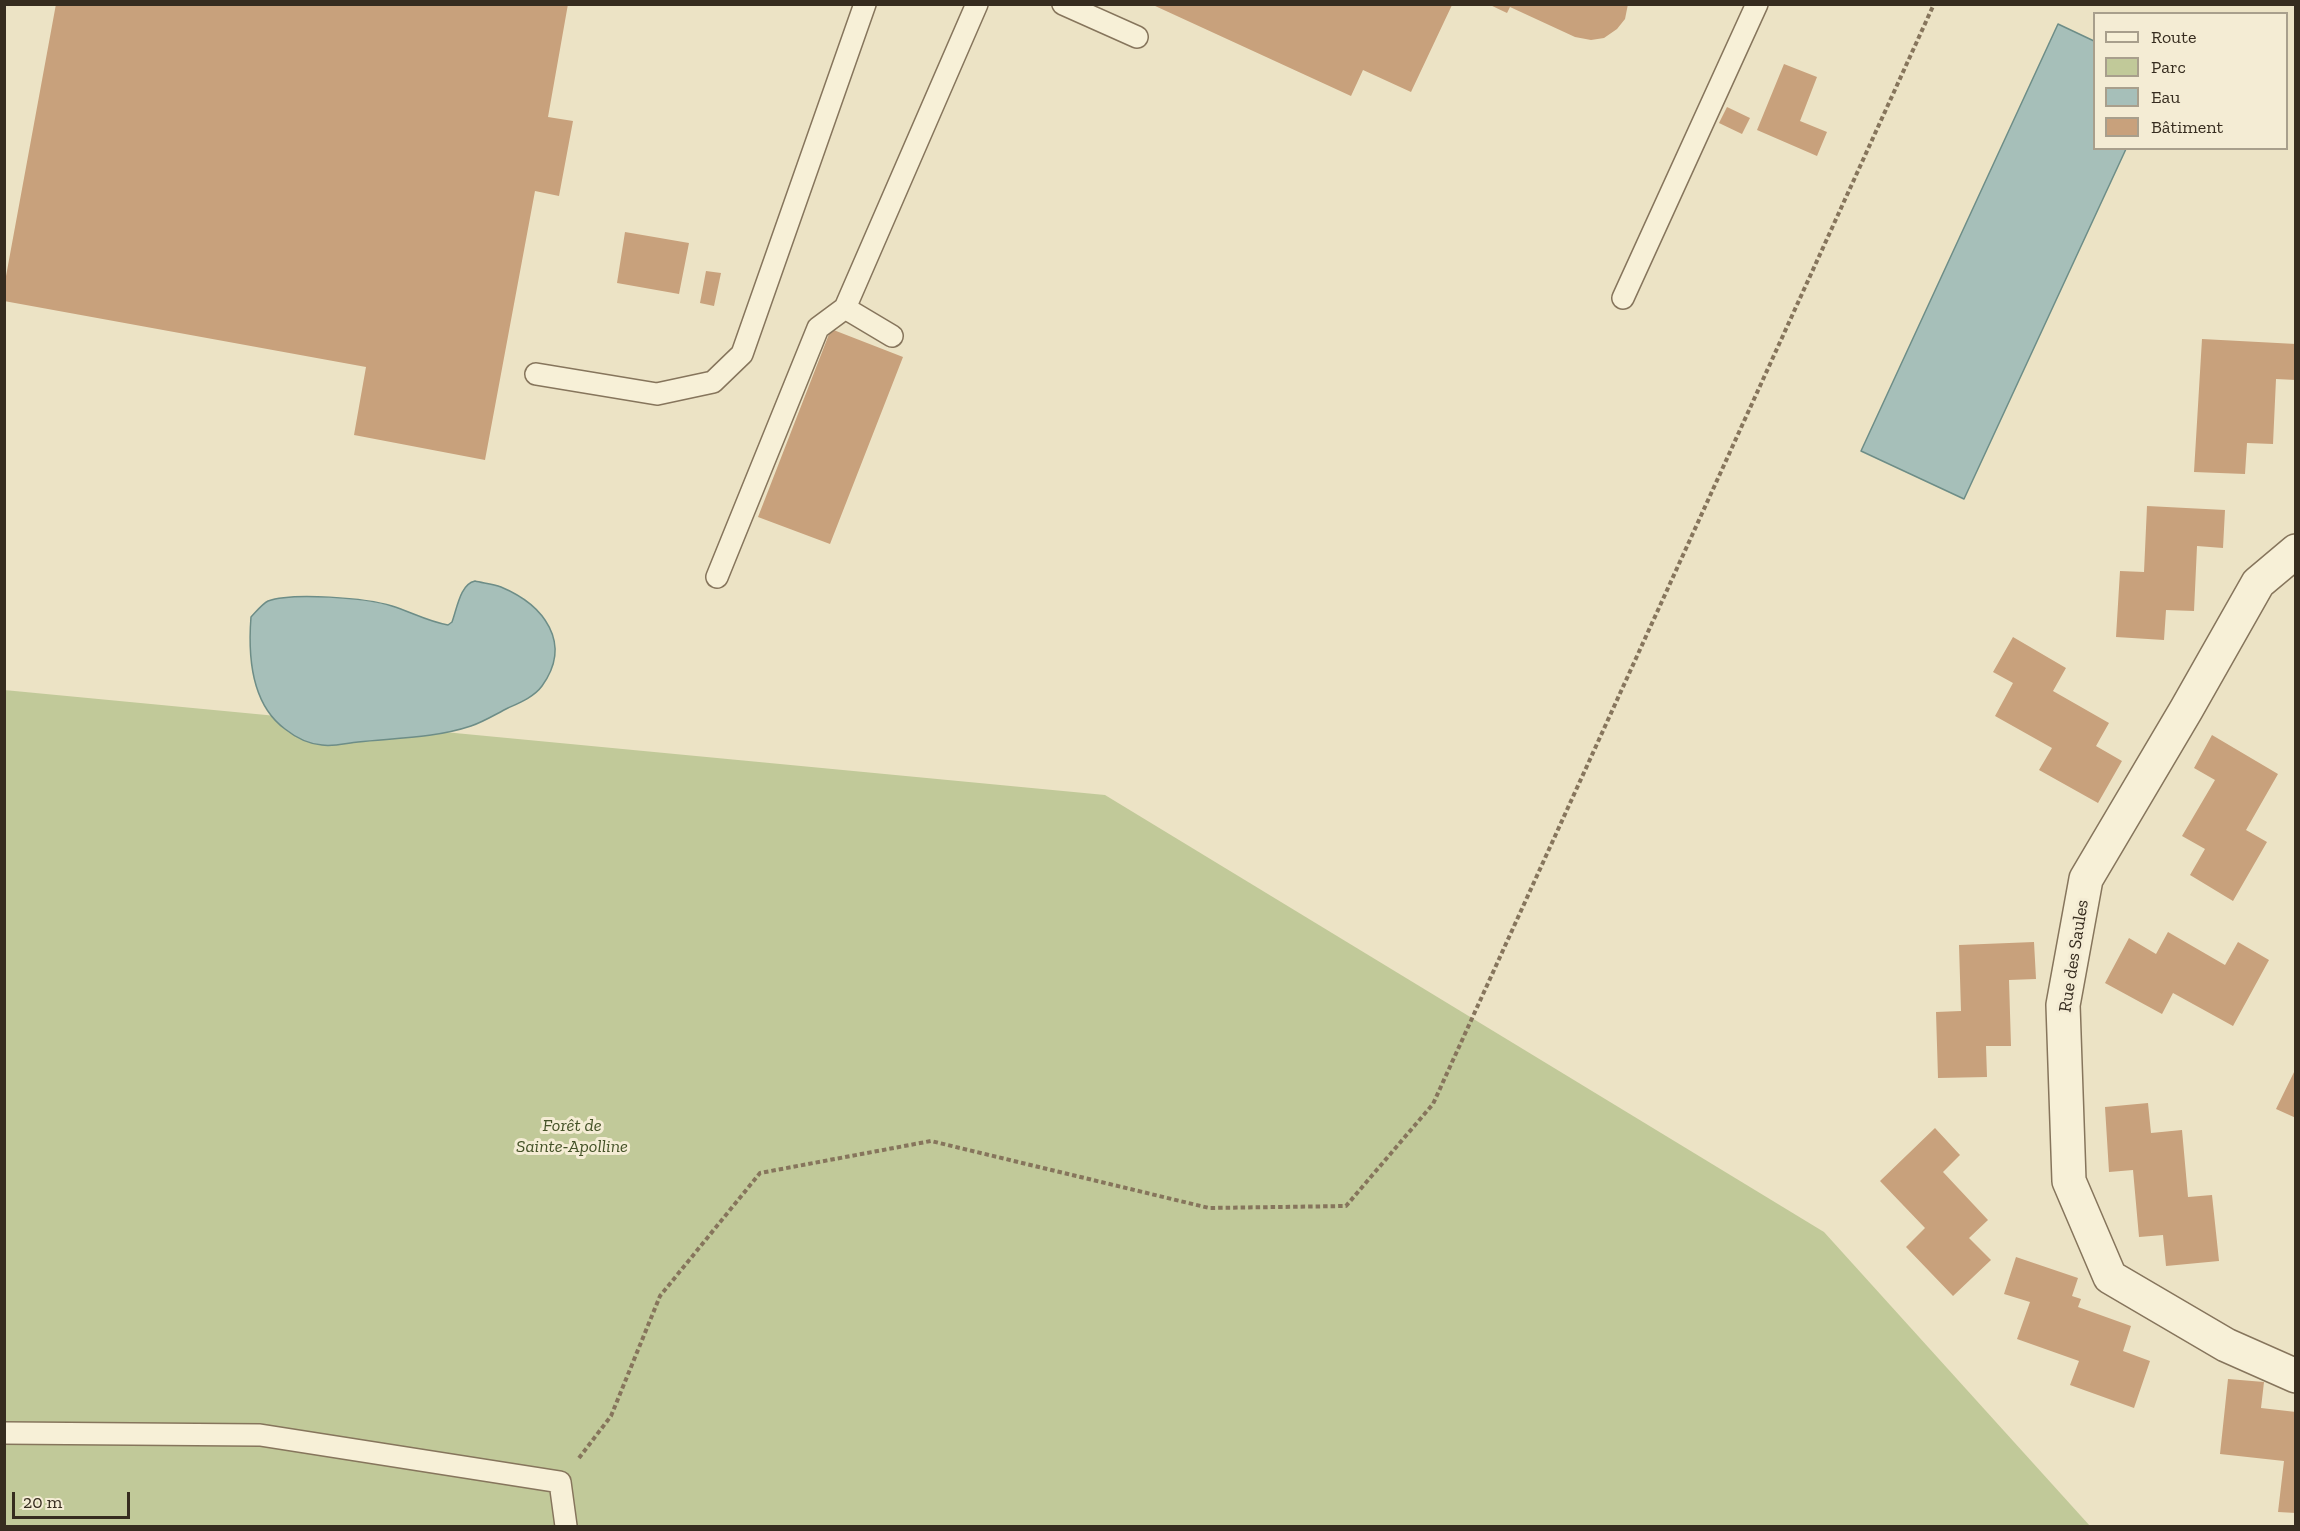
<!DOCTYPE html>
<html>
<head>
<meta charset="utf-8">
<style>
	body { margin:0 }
	#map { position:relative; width:2300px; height:1531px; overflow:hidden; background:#ece3c5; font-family:"Zilla Slab",serif }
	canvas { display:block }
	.frame { position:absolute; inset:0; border:6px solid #362c1f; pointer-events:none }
	.legend { position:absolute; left:2093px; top:12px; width:195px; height:138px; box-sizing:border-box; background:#f4ecd4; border:2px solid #a89f8c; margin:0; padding:8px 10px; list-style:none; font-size:18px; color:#362c1f }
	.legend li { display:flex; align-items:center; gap:12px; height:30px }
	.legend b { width:30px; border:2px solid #a89f8c }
	.scale { position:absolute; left:12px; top:1492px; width:118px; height:27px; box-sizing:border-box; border:3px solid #362c1f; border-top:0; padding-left:8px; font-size:18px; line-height:21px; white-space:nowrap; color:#362c1f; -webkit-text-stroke:4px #f4ecd4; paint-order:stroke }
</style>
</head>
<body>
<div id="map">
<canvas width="2300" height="1531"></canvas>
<div class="frame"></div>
<ul class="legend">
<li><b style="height:8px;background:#f7f0d7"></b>Route</li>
<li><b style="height:16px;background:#c1c999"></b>Parc</li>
<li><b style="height:16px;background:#a6bfb9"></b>Eau</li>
<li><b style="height:16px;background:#c8a17c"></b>Bâtiment</li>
</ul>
<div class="scale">20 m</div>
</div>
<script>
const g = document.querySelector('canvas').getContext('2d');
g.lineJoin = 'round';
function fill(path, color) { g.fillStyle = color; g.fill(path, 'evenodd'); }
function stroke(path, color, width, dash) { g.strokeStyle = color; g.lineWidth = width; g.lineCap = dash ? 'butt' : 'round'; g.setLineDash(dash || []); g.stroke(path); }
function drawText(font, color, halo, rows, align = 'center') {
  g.font = font + ' "Zilla Slab",serif'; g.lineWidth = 6; g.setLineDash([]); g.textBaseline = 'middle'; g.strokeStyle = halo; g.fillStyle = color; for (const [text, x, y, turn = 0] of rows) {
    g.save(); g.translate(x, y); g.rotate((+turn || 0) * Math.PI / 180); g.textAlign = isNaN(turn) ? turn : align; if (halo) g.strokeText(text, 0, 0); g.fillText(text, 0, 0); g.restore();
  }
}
fill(new Path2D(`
	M4,690l1101,105 719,437 266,294h-2085z`), '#c1c999');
const water = new Path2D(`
	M2058,24l36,17v107l32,1 -162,350 -103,-48z
	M475,581c8,2 18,3 26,6 43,18 72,56 41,99 -8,11 -23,17 -34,22 -12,6 -25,14 -37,18 -36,12 -75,12 -113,16 -11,1 -25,5 -36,3 -13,-1 -27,-8 -37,-16 -34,-25 -37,-74 -34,-112 5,-5 11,-13 17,-16 24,-9 99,-3 124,5 19,6 37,16 56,19l4,-3c5,-13 8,-38 23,-41z`);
fill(water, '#a6bfb9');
stroke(water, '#6d8d87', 1.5);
fill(new Path2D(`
	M56,4h512l-20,113 25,4 -14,75 -24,-5 -50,269 -131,-25 12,-68 -362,-66v-14z
	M1488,4h140l-3,15 -8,10 -13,9 -13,2 -16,-3 -65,-30 -3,6z
	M1153,5h299l-41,87 -48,-22 -12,26z
	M1784,64l33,13 -17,44 27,11 -10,24 -60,-26z
	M1727,107l23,11 -8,16 -23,-11z
	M625,232l64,11 -10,51 -62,-11z
	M706,271l15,2 -7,33 -14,-3z
	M831,329l72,28 -73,187 -72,-27z
	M2202,339l94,5v36l-20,-1 -3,65 -26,-1 -2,31 -51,-2z
	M2147,506l78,4 -2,38 -26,-2 -3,65 -28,-1 -2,30 -48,-3 4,-66 24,1z
	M2013,637l53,31 -13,23 56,32 -13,23 26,15 -24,42 -59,-33 13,-22 -57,-32 18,-33 -20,-11z
	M2212,735l66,39 -32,56 21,12 -34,59 -43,-26 15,-26 -23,-13 33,-56 -21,-12z
	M2168,932l57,33 13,-23 31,18 -36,66 -60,-33 -11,21 -57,-31 24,-45 27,16z
	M2034,942l2,37 -27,1 2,66h-25l1,31 -49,1 -2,-66 25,-1 -2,-66z
	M2296,1068v50l-20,-9z
	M2148,1103l3,30 31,-3 6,67 24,-2 7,66 -53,5 -3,-31 -24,2 -6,-67 -24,2 -4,-65z
	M1935,1128l25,27 -17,17 45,48 -19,18 22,22 -38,36 -47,-49 19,-19 -45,-47z
	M2016,1257l62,21 -6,18 9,3 -3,8 53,19 -8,25 27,10 -16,47 -64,-23 9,-24 -62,-22 13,-37 -26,-8z
	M2228,1379l36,3 -3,26 35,4v101l-18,-1 6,-51 -64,-7z`), '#c8a17c');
const lane = new Path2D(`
	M1063,4l74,33
	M1623,298l134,-294
	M845,308l47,28
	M536,374l121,20 56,-12 29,-28 123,-350
	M717,577l101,-249 27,-20 132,-304
	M4,1433l256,2 300,47 6,44`);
const street = new Path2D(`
	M2296,551l-38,32 -72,127 -100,169 -23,126 6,176 41,96 116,68 70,31`);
stroke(lane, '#86755c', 24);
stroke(street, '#86755c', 36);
stroke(new Path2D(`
	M579,1458l32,-42 49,-120 100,-123 171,-32 278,67 137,-2 87,-102 501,-1100`), '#86755c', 4, [4.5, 3]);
stroke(lane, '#f7f0d7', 21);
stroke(street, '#f7f0d7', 33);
drawText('18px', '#362c1f', '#f4ecd4', [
	["Rue des Saules",2074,956,-81]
]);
drawText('italic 18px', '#445227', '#f4ecd4', [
	["Forêt de",572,1126],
	["Sainte-Apolline",572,1147]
]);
</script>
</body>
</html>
